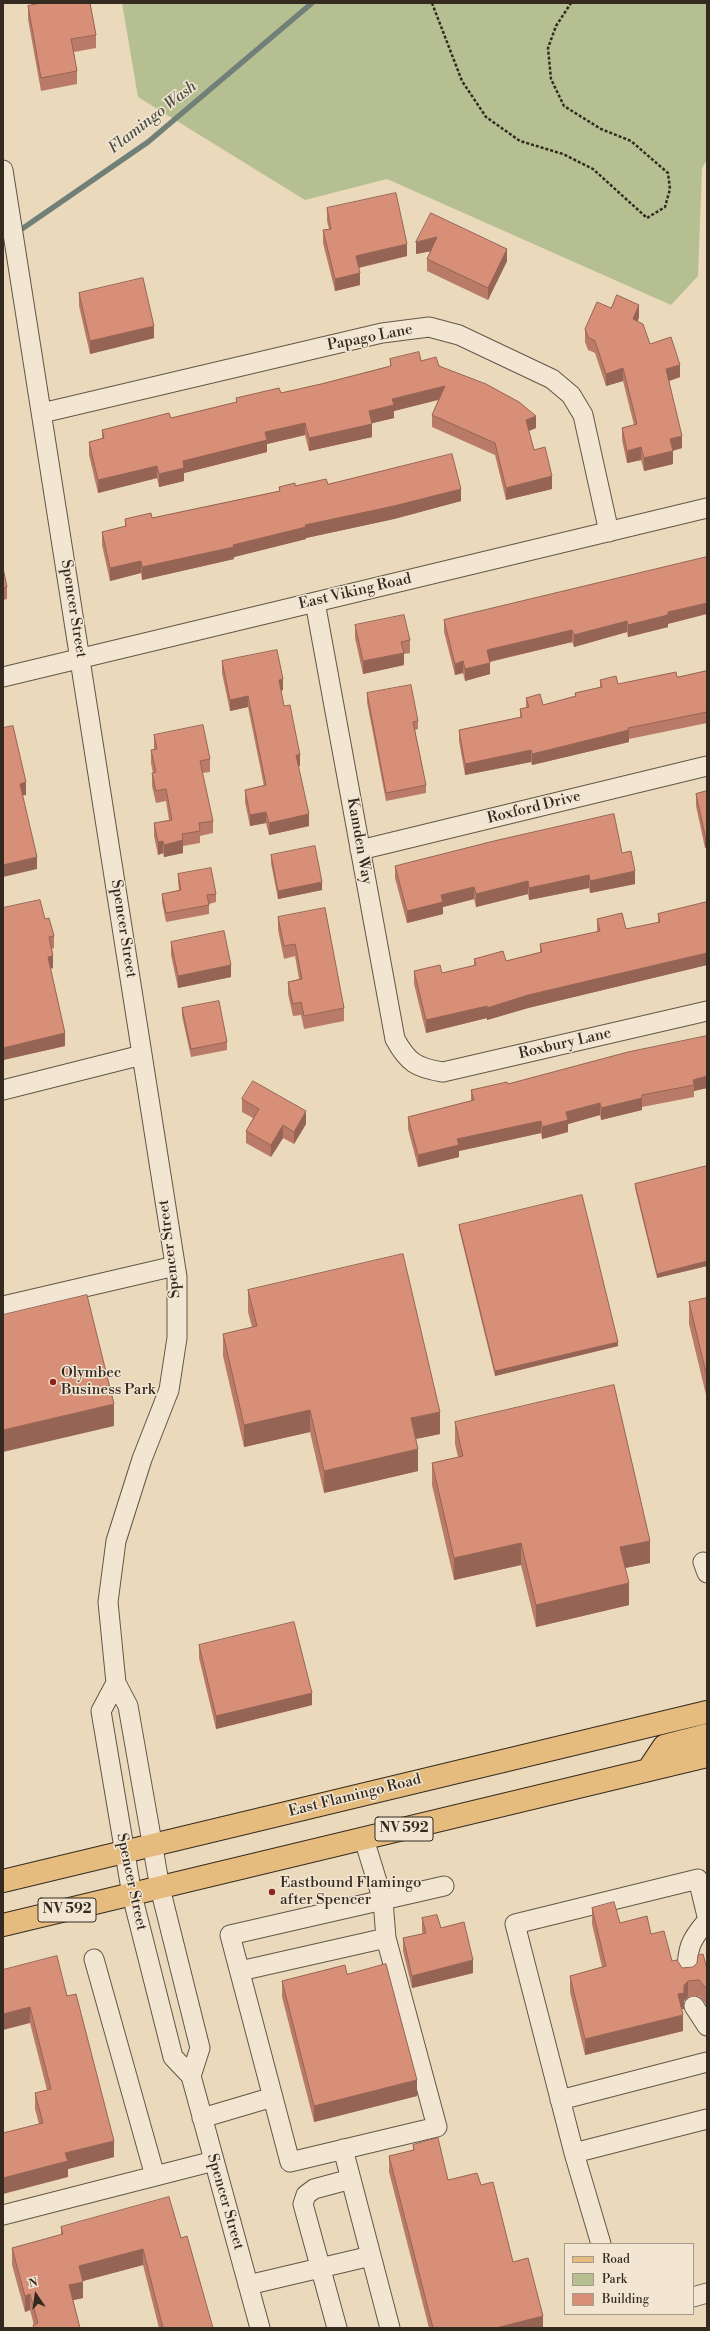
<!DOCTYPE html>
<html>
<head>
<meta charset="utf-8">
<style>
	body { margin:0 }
	#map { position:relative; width:710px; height:2331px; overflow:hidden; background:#ebd9bb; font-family:"Libre Bodoni",serif }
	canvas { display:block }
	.frame { position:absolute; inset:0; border:4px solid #342a20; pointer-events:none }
	.legend { position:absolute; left:564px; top:2243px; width:130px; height:72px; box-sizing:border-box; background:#f2e6d3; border:1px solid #a69b8b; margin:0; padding:5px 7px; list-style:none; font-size:12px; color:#342a20 }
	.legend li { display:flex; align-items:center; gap:8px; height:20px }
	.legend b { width:20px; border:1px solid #a69b8b }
	.north { position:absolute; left:16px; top:2275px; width:40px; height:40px; -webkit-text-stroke:3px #f2e6d3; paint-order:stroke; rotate:347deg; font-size:11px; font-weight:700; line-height:16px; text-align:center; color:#342a20 }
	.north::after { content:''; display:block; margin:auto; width:14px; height:18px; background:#342a20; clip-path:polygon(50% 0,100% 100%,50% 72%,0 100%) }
</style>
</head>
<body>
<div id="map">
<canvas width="710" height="2331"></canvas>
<div class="frame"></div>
<ul class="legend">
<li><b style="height:5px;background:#e6bc7e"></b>Road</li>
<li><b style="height:11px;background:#b6bf91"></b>Park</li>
<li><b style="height:11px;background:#d78f78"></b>Building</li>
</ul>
<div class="north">N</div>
</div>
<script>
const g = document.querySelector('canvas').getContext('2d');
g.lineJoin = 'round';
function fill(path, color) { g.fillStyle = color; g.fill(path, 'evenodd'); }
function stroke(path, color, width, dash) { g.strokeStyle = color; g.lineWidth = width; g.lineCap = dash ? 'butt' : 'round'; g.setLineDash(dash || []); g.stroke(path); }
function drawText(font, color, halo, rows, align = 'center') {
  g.font = font + ' "Libre Bodoni",serif'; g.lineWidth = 3; g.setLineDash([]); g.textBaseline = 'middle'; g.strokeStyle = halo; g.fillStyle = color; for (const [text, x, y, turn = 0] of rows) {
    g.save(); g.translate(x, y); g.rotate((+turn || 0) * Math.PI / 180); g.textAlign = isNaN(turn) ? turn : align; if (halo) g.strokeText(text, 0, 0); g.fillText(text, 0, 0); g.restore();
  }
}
fill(new Path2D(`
	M122,3h585v157l-5,8 -4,108 -27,29 -284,-126 -82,21 -167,-103z`), '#b6bf91');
stroke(new Path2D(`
	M16,233l132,-91 164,-139`), '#708079', 5.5);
const minor = new Path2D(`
	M3,170l174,1107v61l-8,52 -27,69 -26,82 -8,61 8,81 12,23 32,182 40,160 -9,28
	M42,413l340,-80 47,-6 30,8 93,44 19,16 12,20 26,117
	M315,602l80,437c13,24 22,29 48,33l264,-61
	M3,677l704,-169
	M360,850l347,-84
	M3,1090l139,-35
	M3,1306l172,-40
	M703,1562l4,11
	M116,1683l-15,28 31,184 41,162 18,19 69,252
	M364,1839l19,62 3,37 51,189 -147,35 -60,-227 214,-49
	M707,1916l-9,-37 -183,45 59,229 133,-34
	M94,1959l61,217
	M240,1971l146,-33
	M687,1974c0,-25 3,-34 20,-53
	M694,2006l13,20
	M560,2100l147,-38
	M202,2118l71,-21
	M343,2149l47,179
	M574,2153l27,91
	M3,2215l211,-54
	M248,2285l123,-29
	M693,2297l14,-4
	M337,2328l-34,-124 3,-9 8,-6 37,-10`);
const major = new Path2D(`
	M648,1770l16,-24 43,-11
	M3,1881l704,-169
	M3,1925l704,-169`);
stroke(minor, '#625647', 21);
stroke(major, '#342a20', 24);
stroke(new Path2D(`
	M432,3l30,78 24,36 34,24 43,13 30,15 54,49 18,-11 5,-18 -2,-16 -37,-32 -30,-12 -37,-23 -13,-27 -3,-31 8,-22 15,-23`), '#342a20', 2.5, [3, 2]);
stroke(minor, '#f2e6d3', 19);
stroke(major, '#e6bc7e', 22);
fill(new Path2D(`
	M40,3h50l6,32v13l-22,4 3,19v13l-36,7 -13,-72v-13l12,-2z
	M327,208l80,48 -48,12 1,17 -25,6 -12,-48v-13l6,-1 -2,-8z
	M416,242l91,19 -19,39 -61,-29v-12l4,-8 -15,3z
	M79,293l75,45 -64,16 -11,-48z
	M611,308l28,9 -1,4 12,23 30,33 -11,4 13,67 -9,3v13l-29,7 -3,-11 -14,3 -5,-23v-12l12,-3 -11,-44 -17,5 -11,-33 -7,-3 -3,-8v-13z
	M390,359l31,2 18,5 97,62 -7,3 5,19 18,39 -46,11 -11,-45 -63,-28v-12l6,-15 -44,11v7l-22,5v14l-63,14 -4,-16 -38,9v8l-83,21v8l-25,6 -2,-9 -59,15 -9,-38v-13l13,-3v-9l69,-12 65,-16v-4l45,-5 40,-9 69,-18z
	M328,484l133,17 -67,18 -88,19v1l-72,18v2l-92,21 -1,-7 -31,8 -8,-36v-13l23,-5v-8l27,-1 127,-27v-4z
	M707,557l-39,67v3l-40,10 -1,-5 -53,15 -2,-5 -82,20v12l-25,7 -2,-8 -8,2 -11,-43v-12z
	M3,568l4,19v12l-4,1z
	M355,625l55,15v13l-6,1v11l-41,9 -8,-36z
	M706,660h1v63l-78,16v3l-97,23 -1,-3 -66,13 -6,-34v-11l61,-13v-8l6,-1v-10l17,7 32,-9v-3l25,-6v-7l18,4 59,-7 29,-6z
	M222,661l61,29 -2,1 3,15 16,60h-2l11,60 -40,9 -3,-12 -16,3 -5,-24v-12l19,-4 -16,-79 -18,4 -8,-38z
	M367,693l51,28v8l-3,1 11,55v8l-40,8 -19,-99z
	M154,735l56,24v13l-8,1 11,48v12l-13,3v7l-17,3v7l-19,4 -1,-4 -5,2 -4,-19v-13l15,-3 -3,-19 -10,2 -4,-17v-13h1l-2,-10v-13h3z
	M707,791l-2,57 -9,-42v-12z
	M622,853l13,31 -45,9 -1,-5 -60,12 -1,-6 -52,13 -2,-8 -31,8v7l-36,9 -12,-45v-12z
	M271,855l51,35 -44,9 -7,-36z
	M178,874l38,20v8l-7,2v10l-43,8 -4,-20v-8l17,-4 -1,-8z
	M707,902v63l-179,43 -41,12v-2l-61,15 -12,-49v-13l28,2 32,-7v-7l32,2 34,-9v-8l57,-12v-13l29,10 32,-6v-9z
	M3,908l42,11 9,17v12l-2,1 1,19 -3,1 15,77 -62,14z
	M278,917l66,91v13l-40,8 -3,-14 -8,1 -5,-22v-12l11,-3 -4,-23 -11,3 -6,-29z
	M171,942l60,35 -53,11 -7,-33z
	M182,1008l45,34v8l-36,7 -9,-41z
	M707,1036v52l-13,3v6l-52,10v3l-41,10 -1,-5 -32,9v8l-26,7 -1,-6 -82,18v6l-41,10 -10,-38v-12l63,-16v-11l37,-6z
	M242,1099l64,25 -12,20 -11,-6 -12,19 -25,-14v-12l7,-13 -11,-6z
	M707,1166v100l-50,12 -22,-90v-4z
	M459,1225l159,121 -123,30 -36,-147z
	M248,1290l192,144 -25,5 3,32 -94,22 -14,-61 -66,15 -21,-91v-22l29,-7 -4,-15z
	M707,1298v101l-18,-75v-22z
	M455,1422l195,141 -25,5 4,37 -93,22 -15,-62 -67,15 -22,-95v-22l26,-6 -3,-13z
	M199,1645l113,60 -96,24 -17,-71z
	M592,1908l28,15 31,11 21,27 10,7 25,1 -1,35 -7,-8 -11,1 -4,4v8h-3l2,22 -98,24 -15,-63v-16l32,-9 -10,-43z
	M422,1918l19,10 32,45 -61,15 -9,-37v-13l20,-4 -1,-3z
	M3,1970l64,26 47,161 -46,12v8l-29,-53 -4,-15v-16l12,-3 -17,-67z
	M347,1974l70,122 -103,26 -32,-125v-16z
	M413,2145l35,35 33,5 32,77 30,66h-114l-40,-156v-16l24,-6z
	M61,2227l120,11 32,90h-54l-16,-63 -60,16v17l-10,2 7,28h-47v-3h1l-4,-15 -5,2 -13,-47v-17l49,-13z`), '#b97b67');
fill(new Path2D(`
	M437,237v13l-21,4v-12z
	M407,244v12l-51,12v-12z
	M507,249v12l-19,39v-12z
	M360,273v12l-25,6v-12z
	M639,305v12l-6,15v-13z
	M154,326v12l-64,16v-13z
	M680,365v12l-14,5v-13z
	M623,368v13l-17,5v-12z
	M445,386v12l-51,13v7l-25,6v-13l23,-12z
	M536,416v12l-10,4v-12z
	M305,423v12l-38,9v8l-83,21v8l-25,6v-13l24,-13 82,-29z
	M372,424v13l-63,14v-13z
	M682,436v12l-12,3v-12z
	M641,447v13l-14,3v-12z
	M673,451v13l-29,7v-13z
	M157,466v12l-59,15v-13z
	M552,476v13l-46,11v-12z
	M461,489v12l-67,18 -88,19v1l-72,18v2l-92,21v-13l91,-22 72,-20z
	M141,561v12l-31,8v-13z
	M707,603v11l-39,10v3l-40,10v-12l40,-13z
	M627,621v11l-53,15v-12z
	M572,630v12l-85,20v-12z
	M404,653v12l-41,9v-13z
	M463,661v12l-8,2v-11z
	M490,663v11l-25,7v-12z
	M283,679v11l-4,1v-11z
	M248,696v11l-18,4v-11z
	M629,730v12l-97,23v-11z
	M531,750v12l-66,13v-11z
	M296,755h4v11l-4,1z
	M26,782v13l-6,1v-12z
	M266,812v11l-16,3v-11z
	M309,814v12l-40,9v-12z
	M705,835h2v12l-2,1z
	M183,840v13l-19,4v-12z
	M163,841v12l-5,2v-13z
	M37,857v12l-34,8v-12z
	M635,871v13l-45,9v-12z
	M589,875v13l-60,12v-12z
	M528,881v13l-52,13v-13z
	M322,882v8l-44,9v-8z
	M474,887v12l-31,8v7l-36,9v-12l34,-16z
	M707,953v12l-179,43 -41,12v-12l41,-13z
	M53,956v12l-5,1v-12z
	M231,965v12l-53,11v-12z
	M487,1006v12l-61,15v-13z
	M65,1033v13l-62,14v-12z
	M707,1076v12l-13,3v-6l-1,-5z
	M642,1098v12l-41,10v-12z
	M600,1103v12l-32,9v8l-26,7v-12l24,-15z
	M306,1111v13l-12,20v-12z
	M541,1121v12l-82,18v6l-41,10v-12l39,-16z
	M283,1125v13l-12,19v-12z
	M707,1261v5l-50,12v-4z
	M618,1342v4l-123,30v-5z
	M114,1404v22l-111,26v-22z
	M310,1410v22l-66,15v-22z
	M440,1412v22l-29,6v-22z
	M418,1449v22l-94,22v-22z
	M650,1541v22l-30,6v-22z
	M521,1543v22l-67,15v-22z
	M629,1583v22l-93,22v-22z
	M312,1693v12l-96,24v-13z
	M473,1960v13l-61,15v-12z
	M688,1981v16l-4,4v8l-6,1v-16z
	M707,1987v16l-1,1v-16z
	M30,2007v16l-27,7v-16z
	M683,2015v16l-98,24v-16z
	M417,2080v16l-103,26v-16z
	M114,2141v16l-46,12v8l-65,17v-16l62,-25z
	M143,2249v16l-64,17v-16z
	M83,2282v16l-14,3v-16z
	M30,2294v16l-5,2v-16z
	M543,2316v12h-47z`), '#966454');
const building = new Path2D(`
	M42,3h48l6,32 -25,4 6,32 -36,7 -13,-72z
	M396,193l11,51 -51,12 4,17 -25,6 -12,-49 8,-1 -4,-21z
	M431,213l76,36 -19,39 -61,-29 10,-22 -21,5z
	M143,278l11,48 -64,15 -11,-48z
	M617,295l22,10 -6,14 10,5 7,20 21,-7 9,28 -14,4 16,67 -12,3 3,12 -29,7 -3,-11 -14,4 -5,-23 15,-4 -14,-56 -17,6 -11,-33 -7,-4 -3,-8 12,-27 14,6z
	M419,352l2,9 15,-4 3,9 47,18 33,18 17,14 -10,4 8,30 11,-3 7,29 -46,12 -11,-45 -63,-28 13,-29 -53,13 2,6 -25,6 3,13 -63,14 -4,-15 -40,9 2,8 -84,21 1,7 -25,6 -2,-8 -59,14 -9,-38 15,-4 -2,-8 67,-17 2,5 66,-16 -1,-4 43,-10 2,5 40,-9 70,-18 -1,-7z
	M452,454l9,35 -67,17 -89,19 1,2 -73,18 1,2 -92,20 -1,-6 -31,7 -8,-36 24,-6 -1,-7 26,-6 1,5 128,-27 -1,-4 16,-4v3l31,-7 2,5z
	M707,557v46l-39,9v3l-40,10 -1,-4 -53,14 -2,-5 -85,20 3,13 -25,6 -2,-8 -8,3 -11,-44z
	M3,568l4,19 -4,1z
	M404,615l6,25 -9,2 3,11 -41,8 -8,-36z
	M277,650l6,29 -4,1 5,26 6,-1 10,50h-4l13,59 -40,9 -3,-11 -16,3 -5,-25 21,-5 -18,-89 -18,4 -8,-39z
	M707,671v41l-79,16 1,2 -97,24 -1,-4 -66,14 -6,-34 63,-13 -2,-8 9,-2 -3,-9 14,-4 3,11 33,-9 -1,-3 27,-6 -2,-7 16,-4 2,8 58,-12 1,5z
	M411,685l7,36 -5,1 13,63 -40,8 -19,-100z
	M203,725l7,34 -10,2 13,60 -14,2 1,8 -18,3 1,6 -19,5 -1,-4 -5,1 -4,-19 18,-3 -6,-31 -10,2 -4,-18 4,-1 -5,-22 6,-1 -3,-14z
	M13,726l13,56 -6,2 17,73 -34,8v-137z
	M707,791v44h-2l-9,-41z
	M614,814l8,39 9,-2 4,20 -45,10 -1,-6 -60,13 -1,-7 -52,13 -2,-7 -33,8 2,7 -36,9 -12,-45 99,-25z
	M315,846l7,36 -44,9 -7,-36z
	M211,868l5,26 -9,1 2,10 -43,8 -4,-19 19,-4 -3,-16z
	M40,900l5,19 4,-1 5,18 -5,1 4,19 -5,1 17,76 -62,15v-140z
	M707,902v51l-179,42 -41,13v-2l-61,14 -12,-49 26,-6 2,8 34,-8 -2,-6 29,-8 3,10 36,-9 -2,-8 60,-13 -3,-12 25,-6 4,16 34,-7 -2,-8z
	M325,908l19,100 -40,8 -3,-14 -8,2 -5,-22 14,-3 -7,-35 -11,2 -6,-29z
	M224,931l7,34 -53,11 -7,-34z
	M219,1001l8,41 -36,7 -9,-41z
	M707,1036v40l-14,4 1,5 -52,10v3l-41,10 -1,-5 -34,9 2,8 -26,7 -1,-6 -84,18 2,6 -41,10 -10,-38 66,-17 -3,-10 36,-8 1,2 120,-32z
	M253,1081l53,30 -12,21 -11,-7 -12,20 -25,-14 13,-22 -17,-10z
	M707,1166v95l-50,13 -22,-90z
	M582,1195l36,147 -123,29 -36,-146z
	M403,1254l37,158 -29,6 7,31 -94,22 -14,-61 -66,15 -21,-91 34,-8 -9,-36z
	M87,1295l27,109 -111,26v-115z
	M707,1298v79l-18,-75z
	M614,1385l36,156 -30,6 9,36 -93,22 -15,-62 -67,15 -22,-95 31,-7 -8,-34z
	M294,1622l18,71 -96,23 -17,-71z
	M614,1902l6,21 27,-7 4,18 13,-3 8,30 5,-1 5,8 11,-1 4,-4 1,-8 5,-1 4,15v18l-1,1 -7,-8 -11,1 -4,4v8l-6,1 5,21 -98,24 -15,-63 36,-10 -14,-58z
	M437,1915l4,13 23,-6 9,38 -61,16 -9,-38 23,-5 -4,-15z
	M57,1956l10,40 9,-2 38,147 -49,12 3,8 -65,17v-45l40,-10 -8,-30 16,-4 -21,-82 -27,7v-44z
	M386,1964l31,116 -103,26 -32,-125 63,-16 2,9z
	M438,2138l10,42 29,-7 4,12 12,-3 20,80 15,-4 15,58 -47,12h-63l-44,-172 25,-6 -1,-5z
	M169,2197l12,41 6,-2 26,92h-50l-20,-79 -64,17 4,16 -14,3 11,43h-46l-1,-3 5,-2 -8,-29 -5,2 -13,-48 51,-14 -2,-7z`);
fill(building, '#d78f78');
stroke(building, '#966454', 1);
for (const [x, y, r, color] of [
	[53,1382,4,"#8f2418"],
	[272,1892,4,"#8f2418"]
]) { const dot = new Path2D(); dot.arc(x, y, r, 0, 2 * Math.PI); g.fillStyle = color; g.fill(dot); stroke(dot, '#f2e6d3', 1.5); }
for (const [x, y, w] of [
	[404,1829,58],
	[67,1910,58]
]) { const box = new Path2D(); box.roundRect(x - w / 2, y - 12, w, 24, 3); g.fillStyle = '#f2e6d3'; g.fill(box); stroke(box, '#342a20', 1); }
drawText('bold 14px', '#342a20', null, [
	["NV 592",404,1829],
	["NV 592",67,1910]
]);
drawText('15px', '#342a20', '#f2e6d3', [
	["Papago Lane",370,338,-11],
	["East Viking Road",355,592,-13],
	["Spencer Street",73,609,81],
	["Roxford Drive",534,808,-14],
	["Kamden Way",359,841,80],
	["Spencer Street",123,929,81],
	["Roxbury Lane",565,1044,-13],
	["Spencer Street",170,1249,-97],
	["East Flamingo Road",355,1796,-14],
	["Spencer Street",131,1882,78],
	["Spencer Street",225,2202,74]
]);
drawText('15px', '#342a20', '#f2e6d3', [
	["Olymbec",61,1373],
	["Business Park",61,1390],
	["Eastbound Flamingo",280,1883],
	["after Spencer",280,1900]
], 'left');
drawText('italic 16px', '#4d4e45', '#f2e6d3', [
	["Flamingo Wash",153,118,-38]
]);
</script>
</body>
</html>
